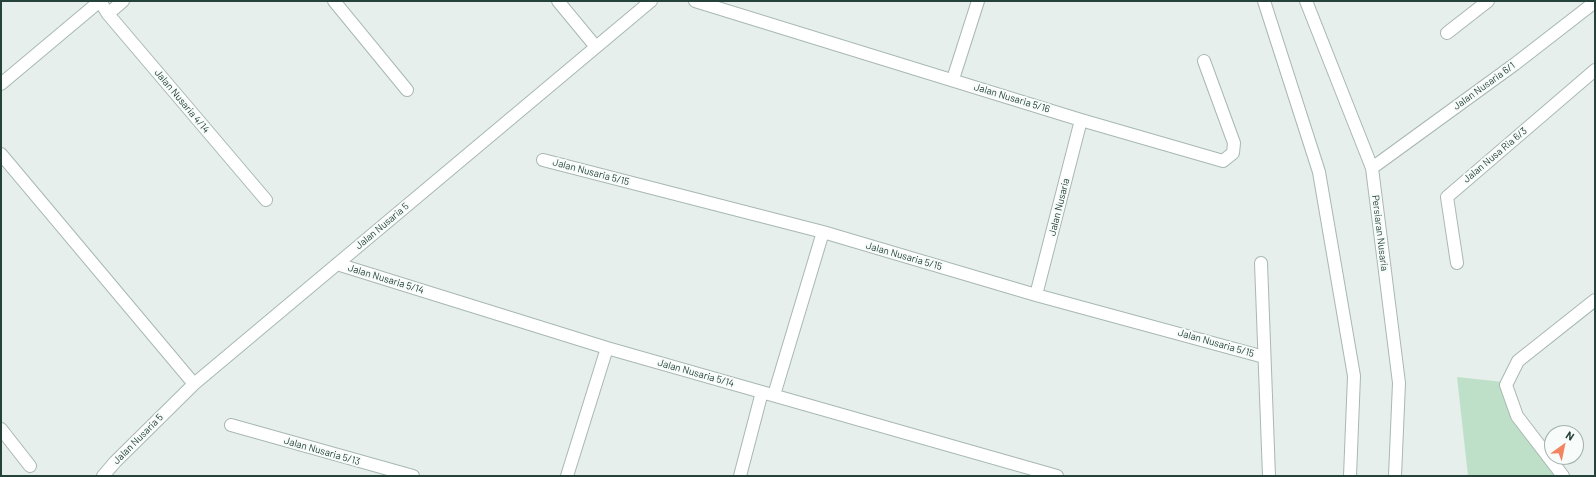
<!DOCTYPE html>
<html>
<head>
<meta charset="utf-8">
<style>
	body { margin:0 }
	#map { position:relative; width:1596px; height:477px; overflow:hidden; background:#e6efeb; font-family:Barlow,sans-serif }
	canvas { display:block }
	.frame { position:absolute; inset:0; border:2px solid #24423a; pointer-events:none }
	.north { position:absolute; left:1544px; top:425px; width:40px; height:40px; box-sizing:border-box; background:#f7fbf9; border:1px solid #a3b1ad; border-radius:50%; rotate:33deg; font-size:11px; font-weight:700; line-height:16px; text-align:center; color:#24423a }
	.north::after { content:''; display:block; margin:auto; width:14px; height:18px; background:#f4845f; clip-path:polygon(50% 0,100% 100%,50% 72%,0 100%) }
</style>
</head>
<body>
<div id="map">
<canvas width="1596" height="477"></canvas>
<div class="frame"></div>
<div class="north">N</div>
</div>
<script>
const g = document.querySelector('canvas').getContext('2d');
g.lineJoin = 'round';
function fill(path, color) { g.fillStyle = color; g.fill(path, 'evenodd'); }
function stroke(path, color, width, dash) { g.strokeStyle = color; g.lineWidth = width; g.lineCap = dash ? 'butt' : 'round'; g.setLineDash(dash || []); g.stroke(path); }
function drawText(font, color, halo, rows, align = 'center') {
  g.font = font + ' Barlow,sans-serif'; g.lineWidth = 4; g.setLineDash([]); g.textBaseline = 'middle'; g.strokeStyle = halo; g.fillStyle = color; for (const [text, x, y, turn = 0] of rows) {
    g.save(); g.translate(x, y); g.rotate((+turn || 0) * Math.PI / 180); g.textAlign = isNaN(turn) ? turn : align; if (halo) g.strokeText(text, 0, 0); g.fillText(text, 0, 0); g.restore();
  }
}
fill(new Path2D(`
	M1457,377l46,5 6,29 48,65h-89z`), '#bfe0c8');
const minor = new Path2D(`
	M100,1l8,13 158,186
	M334,1l73,89
	M558,1l38,46
	M695,1l386,119 142,41 10,-8 1,-10 -30,-82
	M1264,1l55,171 35,204 -4,100
	M1306,1l66,167 27,215 -4,93
	M108,14l15,-13
	M1447,33l41,-32
	M953,79l25,-78
	M1,84l99,-83
	M1,154l193,230
	M543,160l280,72 213,63 228,62
	M1372,168l143,-104 80,-62
	M1261,263l8,213
	M1457,263l-10,-66 148,-127
	M337,264l270,84 450,128
	M1036,295l45,-175
	M774,395l49,-163
	M231,425l182,51
	M1,429l29,37
	M103,476l12,-14 79,-78 457,-383
	M567,476l40,-128
	M740,476l22,-84
	M1563,476l-46,-60 -11,-31 12,-24 77,-61`);
stroke(minor, '#a8b8b2', 14);
stroke(minor, '#fff', 12);
drawText('10px', '#24423a', '#f7fbf9', [
	["Jalan Nusaria 6/1",1484,86,-36],
	["Jalan Nusaria 5/16",1012,98,17],
	["Jalan Nusaria 4/14",182,101,50],
	["Jalan Nusa Ria 6/3",1495,155,-40],
	["Jalan Nusaria 5/15",591,172,15],
	["Jalan Nusaria",1059,207,-76],
	["Jalan Nusaria 5",382,226,-40],
	["Persiaran Nusaria",1380,233,83],
	["Jalan Nusaria 5/15",904,256,16],
	["Jalan Nusaria 5/14",386,279,17],
	["Jalan Nusaria 5/15",1216,343,16],
	["Jalan Nusaria 5/14",696,373,16],
	["Jalan Nusaria 5",138,439,-45],
	["Jalan Nusaria 5/13",322,451,16]
]);
</script>
</body>
</html>
